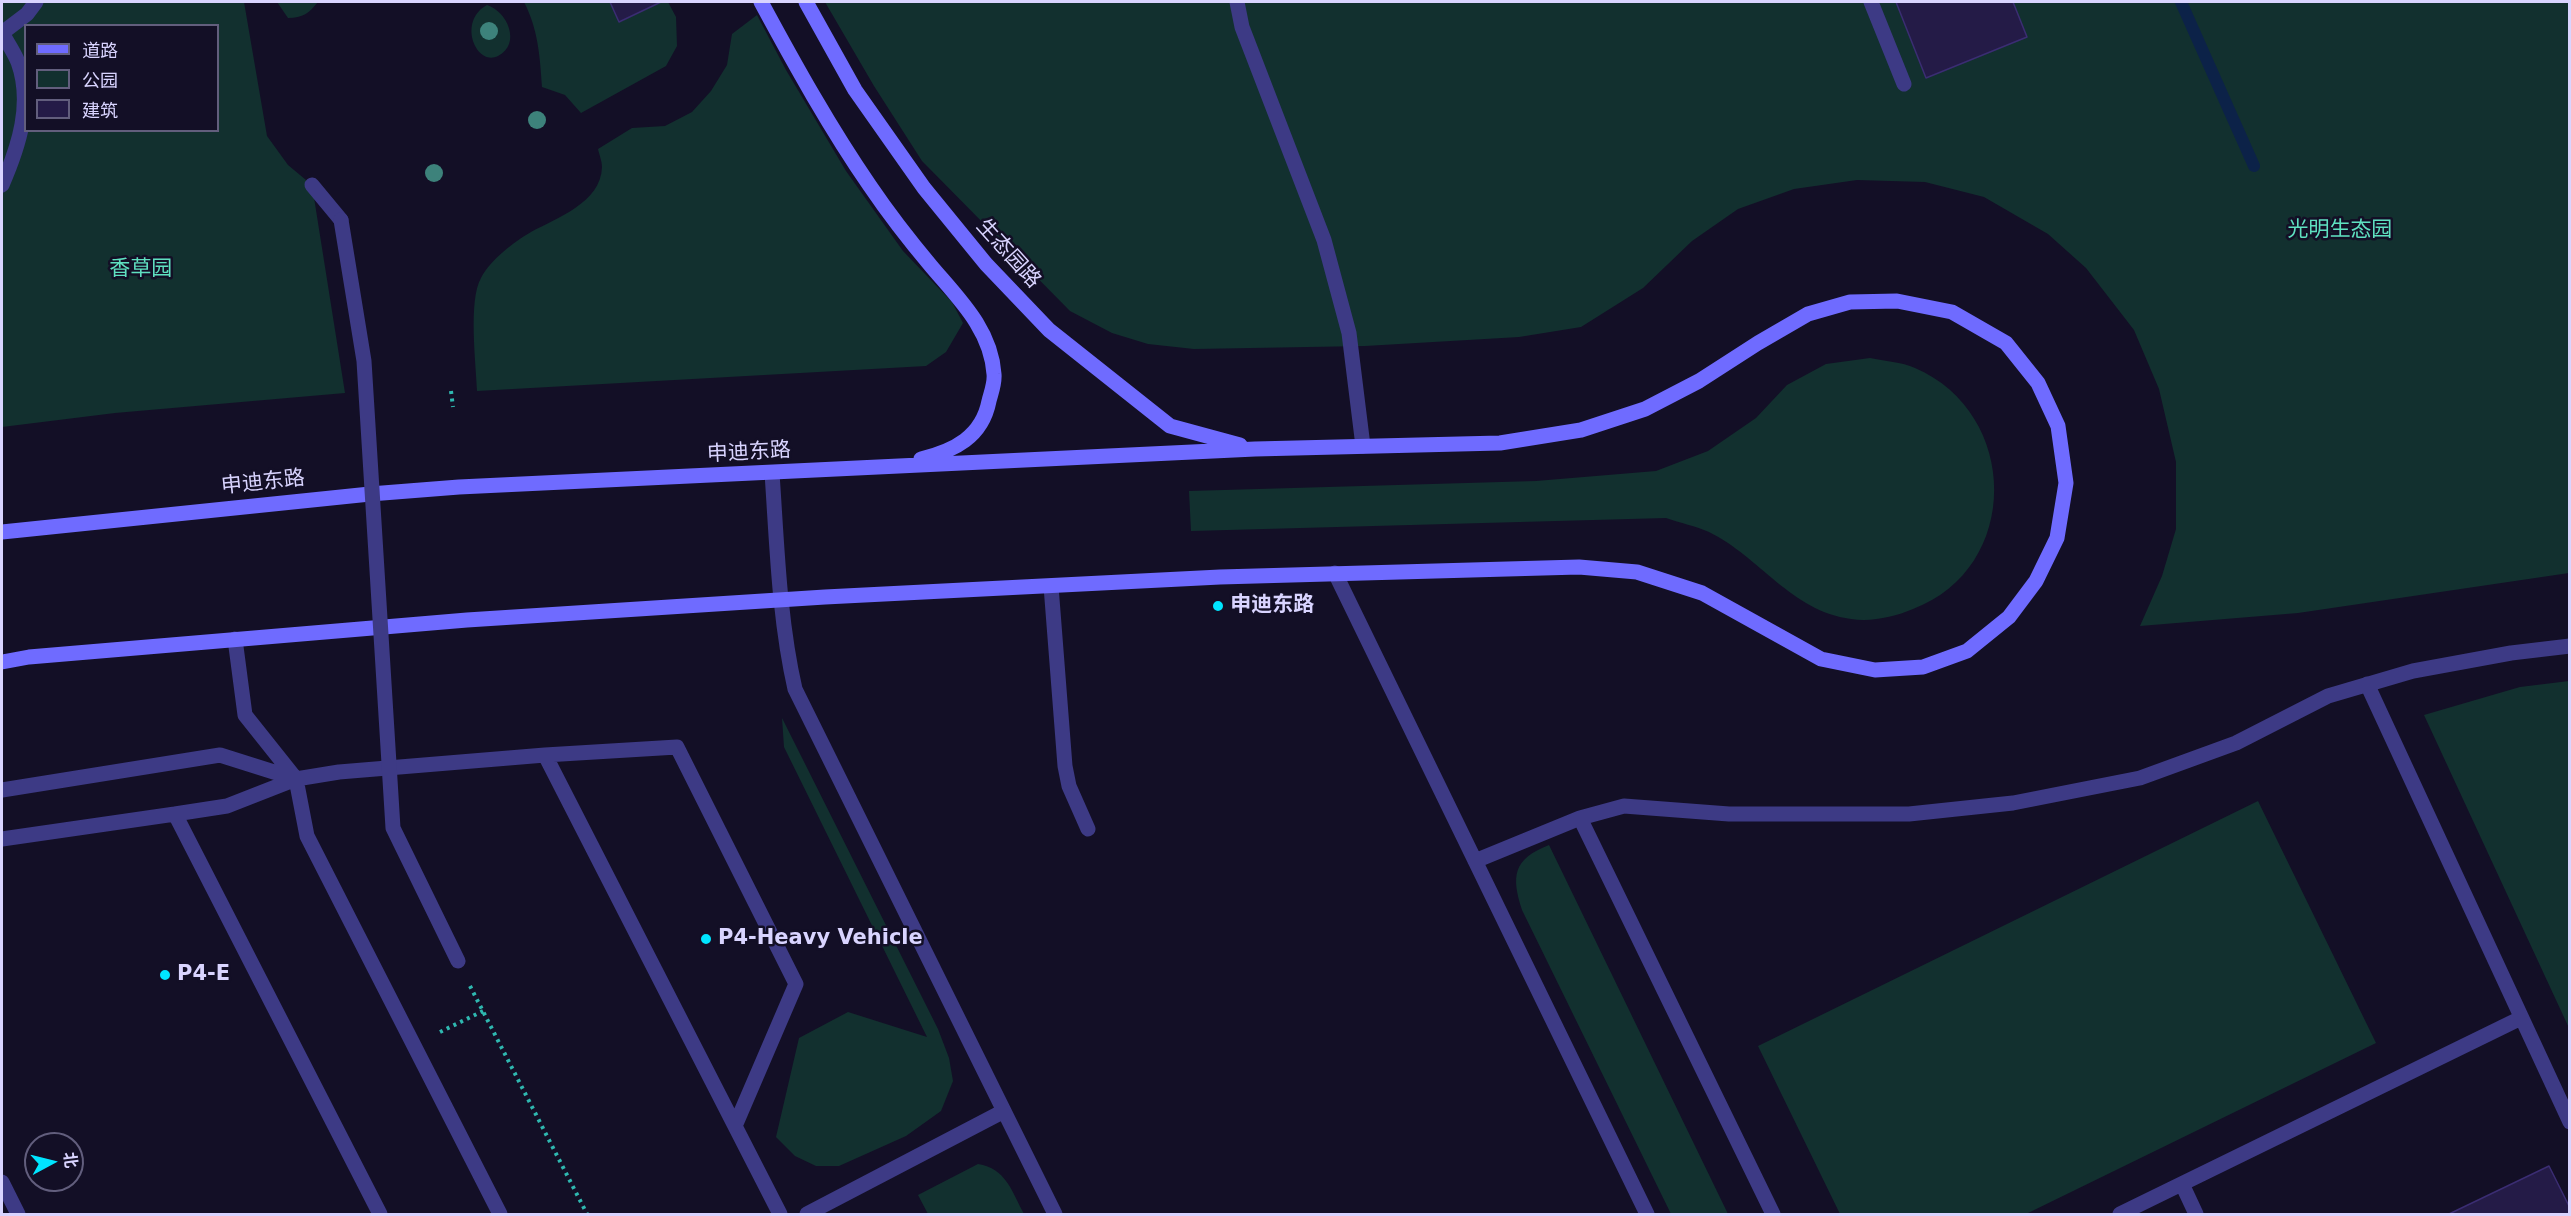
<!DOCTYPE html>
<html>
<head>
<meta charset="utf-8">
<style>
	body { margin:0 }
	#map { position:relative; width:2571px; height:1216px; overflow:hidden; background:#130f26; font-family:"DejaVu Sans","Noto Sans SC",sans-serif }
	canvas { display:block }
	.frame { position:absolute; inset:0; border:3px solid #d9d4ff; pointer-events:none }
	.legend { position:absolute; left:24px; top:24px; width:195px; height:108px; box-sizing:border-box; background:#130f26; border:2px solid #625e7d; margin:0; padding:8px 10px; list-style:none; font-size:18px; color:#d9d4ff }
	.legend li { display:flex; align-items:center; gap:12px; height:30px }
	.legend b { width:30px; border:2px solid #625e7d }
	.north { position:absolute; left:24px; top:1132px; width:60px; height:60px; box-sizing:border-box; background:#130f26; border:2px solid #625e7d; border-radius:50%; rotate:83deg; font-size:16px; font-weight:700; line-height:24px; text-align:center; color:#d9d4ff }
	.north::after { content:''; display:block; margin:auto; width:21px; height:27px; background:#00e5ff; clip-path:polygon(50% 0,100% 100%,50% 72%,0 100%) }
</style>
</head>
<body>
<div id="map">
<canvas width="2571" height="1216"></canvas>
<div class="frame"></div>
<ul class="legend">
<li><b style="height:8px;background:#6f6bff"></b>道路</li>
<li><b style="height:16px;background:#12302f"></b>公园</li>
<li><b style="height:16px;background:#241b47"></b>建筑</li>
</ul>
<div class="north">北</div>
</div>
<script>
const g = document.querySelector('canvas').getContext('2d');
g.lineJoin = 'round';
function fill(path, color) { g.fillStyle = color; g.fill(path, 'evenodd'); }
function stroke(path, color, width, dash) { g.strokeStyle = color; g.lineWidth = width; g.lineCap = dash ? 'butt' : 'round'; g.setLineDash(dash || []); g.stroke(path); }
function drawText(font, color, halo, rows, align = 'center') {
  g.font = font + ' "DejaVu Sans","Noto Sans SC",sans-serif'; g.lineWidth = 5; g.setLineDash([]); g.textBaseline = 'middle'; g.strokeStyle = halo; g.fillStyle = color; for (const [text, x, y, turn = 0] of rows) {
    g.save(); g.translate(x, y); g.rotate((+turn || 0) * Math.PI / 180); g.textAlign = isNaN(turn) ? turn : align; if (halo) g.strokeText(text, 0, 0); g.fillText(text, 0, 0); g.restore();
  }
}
fill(new Path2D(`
	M2,2h242l23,134 21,29 24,20 33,208 -230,20 -113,14zM26,26h192v104h-192z
	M277,2h41c-9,11 -15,16 -30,16z
	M524,2h86l10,20 41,-20h7l8,15 1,29 -11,20 -85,47 -16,-18 -23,-8c-2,-31 -4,-58 -18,-85z
	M825,2h1744v571l-271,40 -158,13 22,-50 14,-47v-67l-17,-73 -25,-59 -48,-62 -38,-34 -64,-37 -59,-15 -68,-2 -63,9 -56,20 -46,32 -49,47 -62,39 -62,10 -154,9 -171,3 -46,-5 -36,-11 -42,-22 -148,-150 -48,-75z
	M487,5c20,6 35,39 11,51 -22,11 -41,-35 -11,-51z
	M757,15l29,55 60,101 57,80 49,51 11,21 -17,29 -20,14 -449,25c-1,-28 -9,-90 4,-113 10,-19 33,-36 50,-46 25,-14 70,-29 71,-65 0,-6 -3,-13 -4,-18l34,-21 33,-2 27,-14 19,-21 16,-26 5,-31z
	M1870,358c14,3 32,4 45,10 105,45 107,200 -2,241 -19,8 -41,13 -62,10 -60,-8 -91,-62 -142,-87 -13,-6 -29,-9 -43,-14l-475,13 -2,-40 347,-10 120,-10 52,-20 48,-33 31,-33 39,-21z
	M2569,681h1l-1,347 -145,-313 96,-28z
	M782,718l156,311 11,29 4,23 -12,30 -35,25 -67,30h-23l-21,-10 -19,-19 23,-99 49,-26 79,25 -143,-290z
	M2258,801l118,242 -350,171h-186l-82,-168z
	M1549,845l179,369h-57l-149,-304c-11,-34 -9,-51 27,-65z
	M978,1164c28,4 34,28 46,50h-96l-10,-19z`), '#12302f');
stroke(new Path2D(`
	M2181,2l73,164`), '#0c2248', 12);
const building = new Path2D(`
	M610,2h51l-42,20z
	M1896,2h117l14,35 -101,41z
	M2549,1166l21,42v6h-121z`);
fill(building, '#241b47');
stroke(building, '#3b2d73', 1.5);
stroke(new Path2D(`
	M451,391l2,16
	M470,986l117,228
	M440,1032l43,-21`), '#2fb8b0', 4, [3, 4.5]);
stroke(new Path2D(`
	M1237,2l5,25 82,213 25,93 14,113
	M1871,2l33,82
	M2,33l25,-19 9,-12
	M2,185c17,-39 31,-82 16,-123 -4,-10 -11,-20 -16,-29
	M772,473c5,72 7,146 23,216l260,525
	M1335,573l312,641
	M1051,586l14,180 4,20 19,43
	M235,639l10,76 51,64 11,57 193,378
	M2367,684l203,438
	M545,755l132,-8 119,237 -61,142
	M296,779l-69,27 -52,8 205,400
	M2,790l218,-35 76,24 43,-7 206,-17 235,459
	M2,839l173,-25
	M1475,861l105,-43
	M2,1182l16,32
	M2182,1184l14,30
	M807,1214l197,-103
	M1773,1214l-193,-396 44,-12 105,8h180l104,-11 127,-25 96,-35 92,-47 85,-25 98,-18 59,-7
	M2120,1214l401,-196`), '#3d3a85', 15);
stroke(new Path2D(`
	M312,185l29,35`), '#3d3a85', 15);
stroke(new Path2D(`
	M761,2c34,63 69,126 109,184 19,28 40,55 61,80 27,32 60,63 63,108 1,9 -3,19 -5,27 -7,36 -35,50 -68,58
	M806,2l49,88 69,98 62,76 63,66 121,96 70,19
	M2,532l368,-38 89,-7 796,-38 245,-6 81,-13 64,-21 54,-28 59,-38 50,-29 42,-12 47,-1 55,11 54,31 32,40 20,43 8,57 -9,55 -21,43 -27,36 -42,34 -44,16 -48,3 -54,-11 -119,-66 -65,-21 -58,-5 -359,10 -395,20 -358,23 -438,37 -27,5`), '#6f6bff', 15);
stroke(new Path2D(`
	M341,220l23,141 29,467 65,133`), '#3d3a85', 15);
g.fillStyle = '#3d827b';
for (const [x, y] of [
	[489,31],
	[537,120],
	[434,173]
]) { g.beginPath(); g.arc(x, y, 9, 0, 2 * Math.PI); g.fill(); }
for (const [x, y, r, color] of [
	[1218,606,6,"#00e5ff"],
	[706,939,6,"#00e5ff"],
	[165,975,6,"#00e5ff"]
]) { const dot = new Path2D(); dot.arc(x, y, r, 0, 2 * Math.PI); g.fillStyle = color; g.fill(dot); stroke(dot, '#130f26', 2); }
drawText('21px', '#5fe0c0', '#130f26', [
	["光明生态园",2340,231],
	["香草园",141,270]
]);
drawText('21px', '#d9d4ff', '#130f26', [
	["生态园路",1008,254,48],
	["申迪东路",749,453,-3],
	["申迪东路",263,483,-6]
]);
drawText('bold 21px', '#d9d4ff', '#130f26', [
	["申迪东路",1230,606],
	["P4-Heavy Vehicle",718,939],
	["P4-E",177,975]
], 'left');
</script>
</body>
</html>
